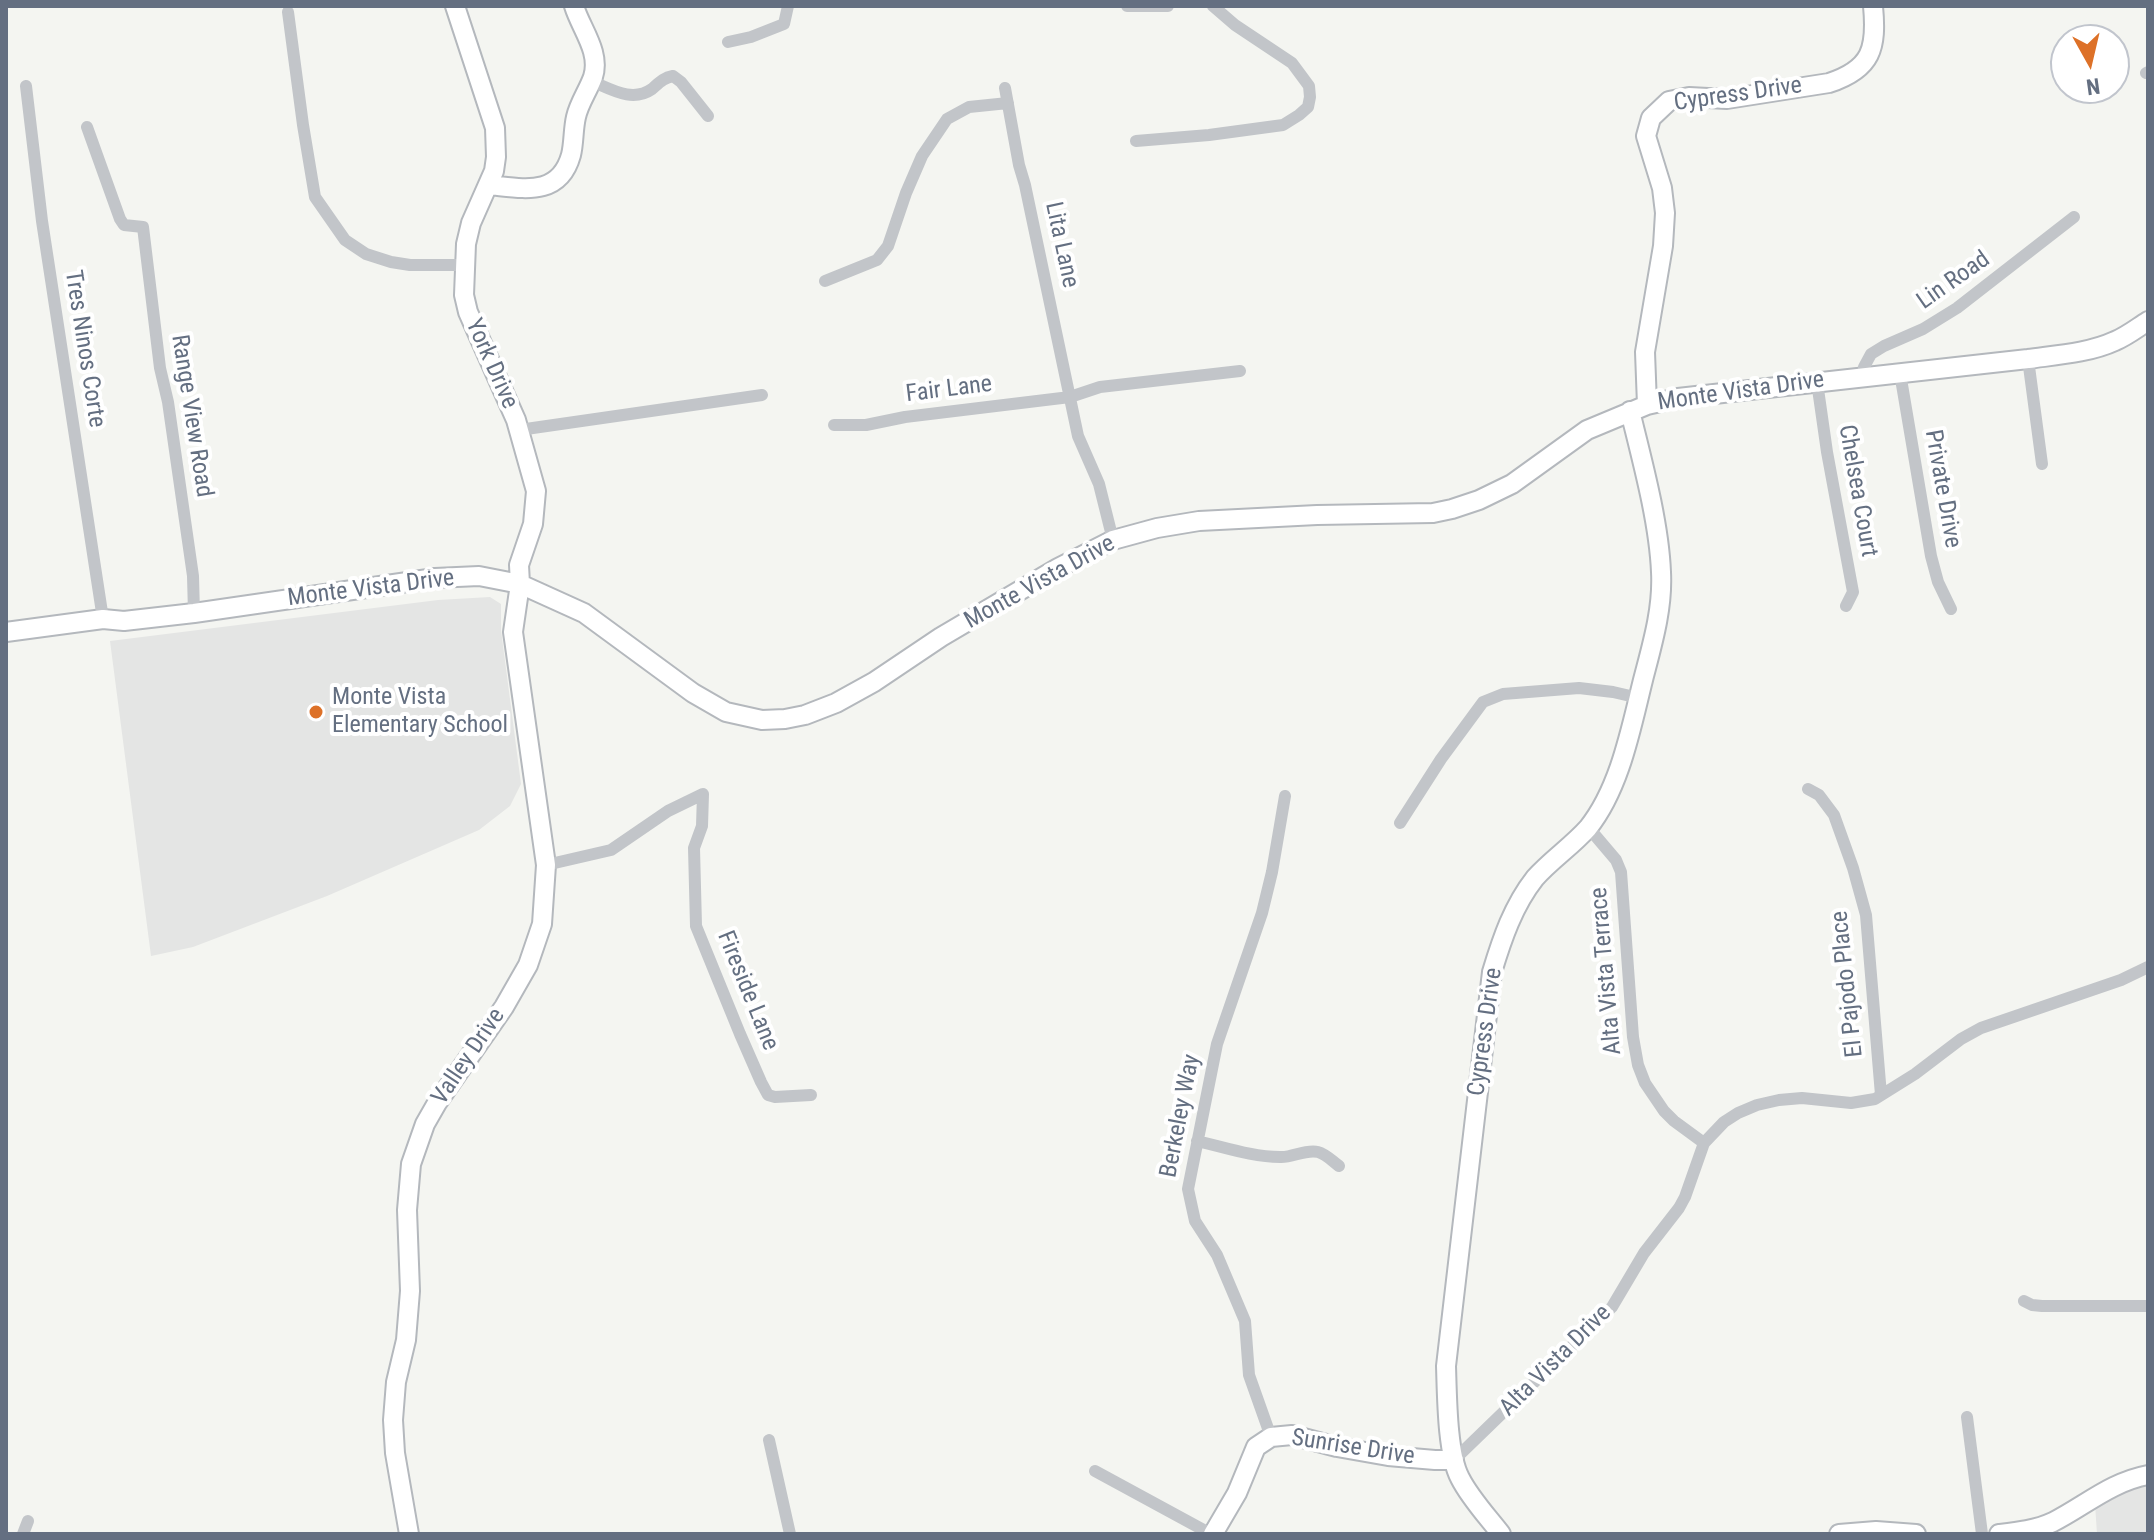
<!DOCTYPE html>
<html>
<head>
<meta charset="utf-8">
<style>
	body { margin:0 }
	#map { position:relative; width:2154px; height:1540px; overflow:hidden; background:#f4f5f1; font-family:"Roboto Condensed",sans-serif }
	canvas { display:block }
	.frame { position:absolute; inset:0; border:8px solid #646f81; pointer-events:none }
	.north { position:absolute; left:2050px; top:24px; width:80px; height:80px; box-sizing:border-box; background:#fff; border:2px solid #c1c5cd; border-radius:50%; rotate:172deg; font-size:22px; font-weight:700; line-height:32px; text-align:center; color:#646f81 }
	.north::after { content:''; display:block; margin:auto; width:28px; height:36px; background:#dd7128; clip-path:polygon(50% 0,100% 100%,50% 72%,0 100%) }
</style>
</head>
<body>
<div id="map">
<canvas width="2154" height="1540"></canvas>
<div class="frame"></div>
<div class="north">N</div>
</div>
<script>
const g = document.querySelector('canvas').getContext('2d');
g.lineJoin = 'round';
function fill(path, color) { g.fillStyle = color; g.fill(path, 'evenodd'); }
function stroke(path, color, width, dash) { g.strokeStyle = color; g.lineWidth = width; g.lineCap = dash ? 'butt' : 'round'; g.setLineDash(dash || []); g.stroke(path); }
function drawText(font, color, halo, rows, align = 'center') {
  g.font = font + ' "Roboto Condensed",sans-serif'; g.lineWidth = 8; g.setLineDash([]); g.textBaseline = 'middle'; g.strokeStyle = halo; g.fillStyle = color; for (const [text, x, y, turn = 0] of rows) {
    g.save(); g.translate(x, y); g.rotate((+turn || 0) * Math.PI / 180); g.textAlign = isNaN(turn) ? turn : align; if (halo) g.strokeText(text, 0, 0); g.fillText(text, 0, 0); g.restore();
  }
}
fill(new Path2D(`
	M490,597l11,7v26l20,154 -11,22 -31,24 -152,66 -134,51 -42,9 -41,-315 328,-41z
	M2148,1485v49h-51l-2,-30 41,-17z`), '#e4e5e4');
const secondary = new Path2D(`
	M488,185c34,3 71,13 83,-30 3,-12 2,-25 5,-38 3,-14 12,-26 17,-40 8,-25 -12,-48 -19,-71
	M1647,405l-2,-53 18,-106 2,-33 -3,-25 -16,-52 5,-18 18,-17 20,-4 38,2 102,-16c43,-14 48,-35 44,-77
	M6,632l97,-13 21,2 70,-8 241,-35 44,-2 41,8 64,29 109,80 33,19 36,8 23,-1 20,-4 31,-12 38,-21 67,-45 117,-69 55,-28 44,-12 42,-7 118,-6 116,-2 19,-4 27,-9 33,-16 75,-54 60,-25 31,-7 350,-39c29,-4 61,-6 87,-18 12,-5 22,-13 33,-20
	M409,1534l-14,-81 -2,-33 3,-38 10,-42 4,-49 -3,-81 4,-46 14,-40 12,-21 67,-96 24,-42 14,-41 4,-59 -33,-233 7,-48 -1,-19 14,-41 3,-33 -20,-71 -48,-108 -4,-17 2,-51 5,-21 23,-52 2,-14 -1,-29 -40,-122
	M1213,1534l24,-41 19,-46 15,-10 21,-2 45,12 51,9 47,4h19
	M1501,1534c-14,-18 -31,-36 -41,-56 -13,-24 -13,-84 -14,-112l46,-394c10,-33 21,-66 43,-94 16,-18 37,-32 53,-50 32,-40 43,-100 55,-148 9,-35 20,-71 18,-108 -2,-50 -19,-112 -31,-161
	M1839,1534l37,-3 40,3
	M1999,1534c18,-2 37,-4 54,-12 33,-17 58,-40 95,-47`);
stroke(secondary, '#b4b8bd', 22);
stroke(new Path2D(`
	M1127,6h41
	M288,12l15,113 12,72 30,43 21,14 25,8 19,3h54
	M728,42l23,-5 33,-13 4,-18
	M2146,73l2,-1
	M591,81c20,8 41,22 61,8 7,-6 11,-11 21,-13l8,6 27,34
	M26,86l16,135 61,398
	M1005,88l14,77 6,20 53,251 21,48 14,56
	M87,127l33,92 4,6 19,2 17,141 8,34 25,174 1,37
	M1136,141l73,-6 74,-10 16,-10 9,-8 2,-10 -1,-11 -17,-23 -57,-38 -22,-19
	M825,281l52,-21 11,-14 18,-53 16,-37 25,-37 22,-12 39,-4
	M2028,359l14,105
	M1900,373l31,183 7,26 13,27
	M1864,377v-10l7,-13 13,-8 39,-17 34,-21 117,-91
	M1817,382l10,70 26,140 -7,14
	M834,425h32l39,-8 165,-20 30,-10 140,-16
	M519,430l243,-35
	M1808,789l11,6 15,20 19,53 13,47 15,180
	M1400,823l41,-64 42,-57 20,-8 76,-6 34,4 26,6
	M1588,827l28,33 5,12 12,165 5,28 7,18 19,28 10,10 30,22
	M546,865l65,-15 57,-39 35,-17 -1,32 -8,22 2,78 44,108 21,48 7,13 7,2 36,-2
	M1197,1141c27,6 55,16 83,16 12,1 25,-8 38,-5 8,2 14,9 21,14
	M2024,1301l8,4 10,1h106
	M1967,1417l15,117
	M1271,1437l-22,-62 -4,-54 -28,-66 -22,-34 -7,-32 29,-145 45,-131 10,-41 13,-76
	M769,1440l21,94
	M1454,1460l158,-153 32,-54 35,-45 6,-11 19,-54 20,-21 14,-9 19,-8 22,-5 23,-2 49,5 24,-4 40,-25 46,-35 20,-11 140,-48 27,-13
	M1095,1471l116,63
	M23,1534l5,-13`), '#c2c5c9', 12);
stroke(secondary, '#fff', 18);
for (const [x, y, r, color] of [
	[316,712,8,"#dd7128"]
]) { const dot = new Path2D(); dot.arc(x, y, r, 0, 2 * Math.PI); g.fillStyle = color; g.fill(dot); stroke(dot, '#fff', 3); }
drawText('24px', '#646f81', '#fff', [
	["Cypress Drive",1738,95,-8],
	["Lita Lane",1061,245,78],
	["Lin Road",1954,281,-35],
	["Tres Ninos Corte",84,349,81],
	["York Drive",491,364,66],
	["Fair Lane",949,390,-7],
	["Monte Vista Drive",1741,392,-8],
	["Range View Road",191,416,81],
	["Private Drive",1942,489,80],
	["Chelsea Court",1857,491,80],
	["Monte Vista Drive",1040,583,-29],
	["Monte Vista Drive",371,589,-7],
	["Alta Vista Terrace",1607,971,-95],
	["El Pajodo Place",1848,984,-96],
	["Fireside Lane",747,991,68],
	["Cypress Drive",1486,1032,-82],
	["Valley Drive",469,1057,-56],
	["Berkeley Way",1181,1116,-79],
	["Alta Vista Drive",1556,1361,-45],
	["Sunrise Drive",1353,1448,9]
]);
drawText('24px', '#646f81', '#fff', [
	["Monte Vista",332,698],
	["Elementary School",332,726]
], 'left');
</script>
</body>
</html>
